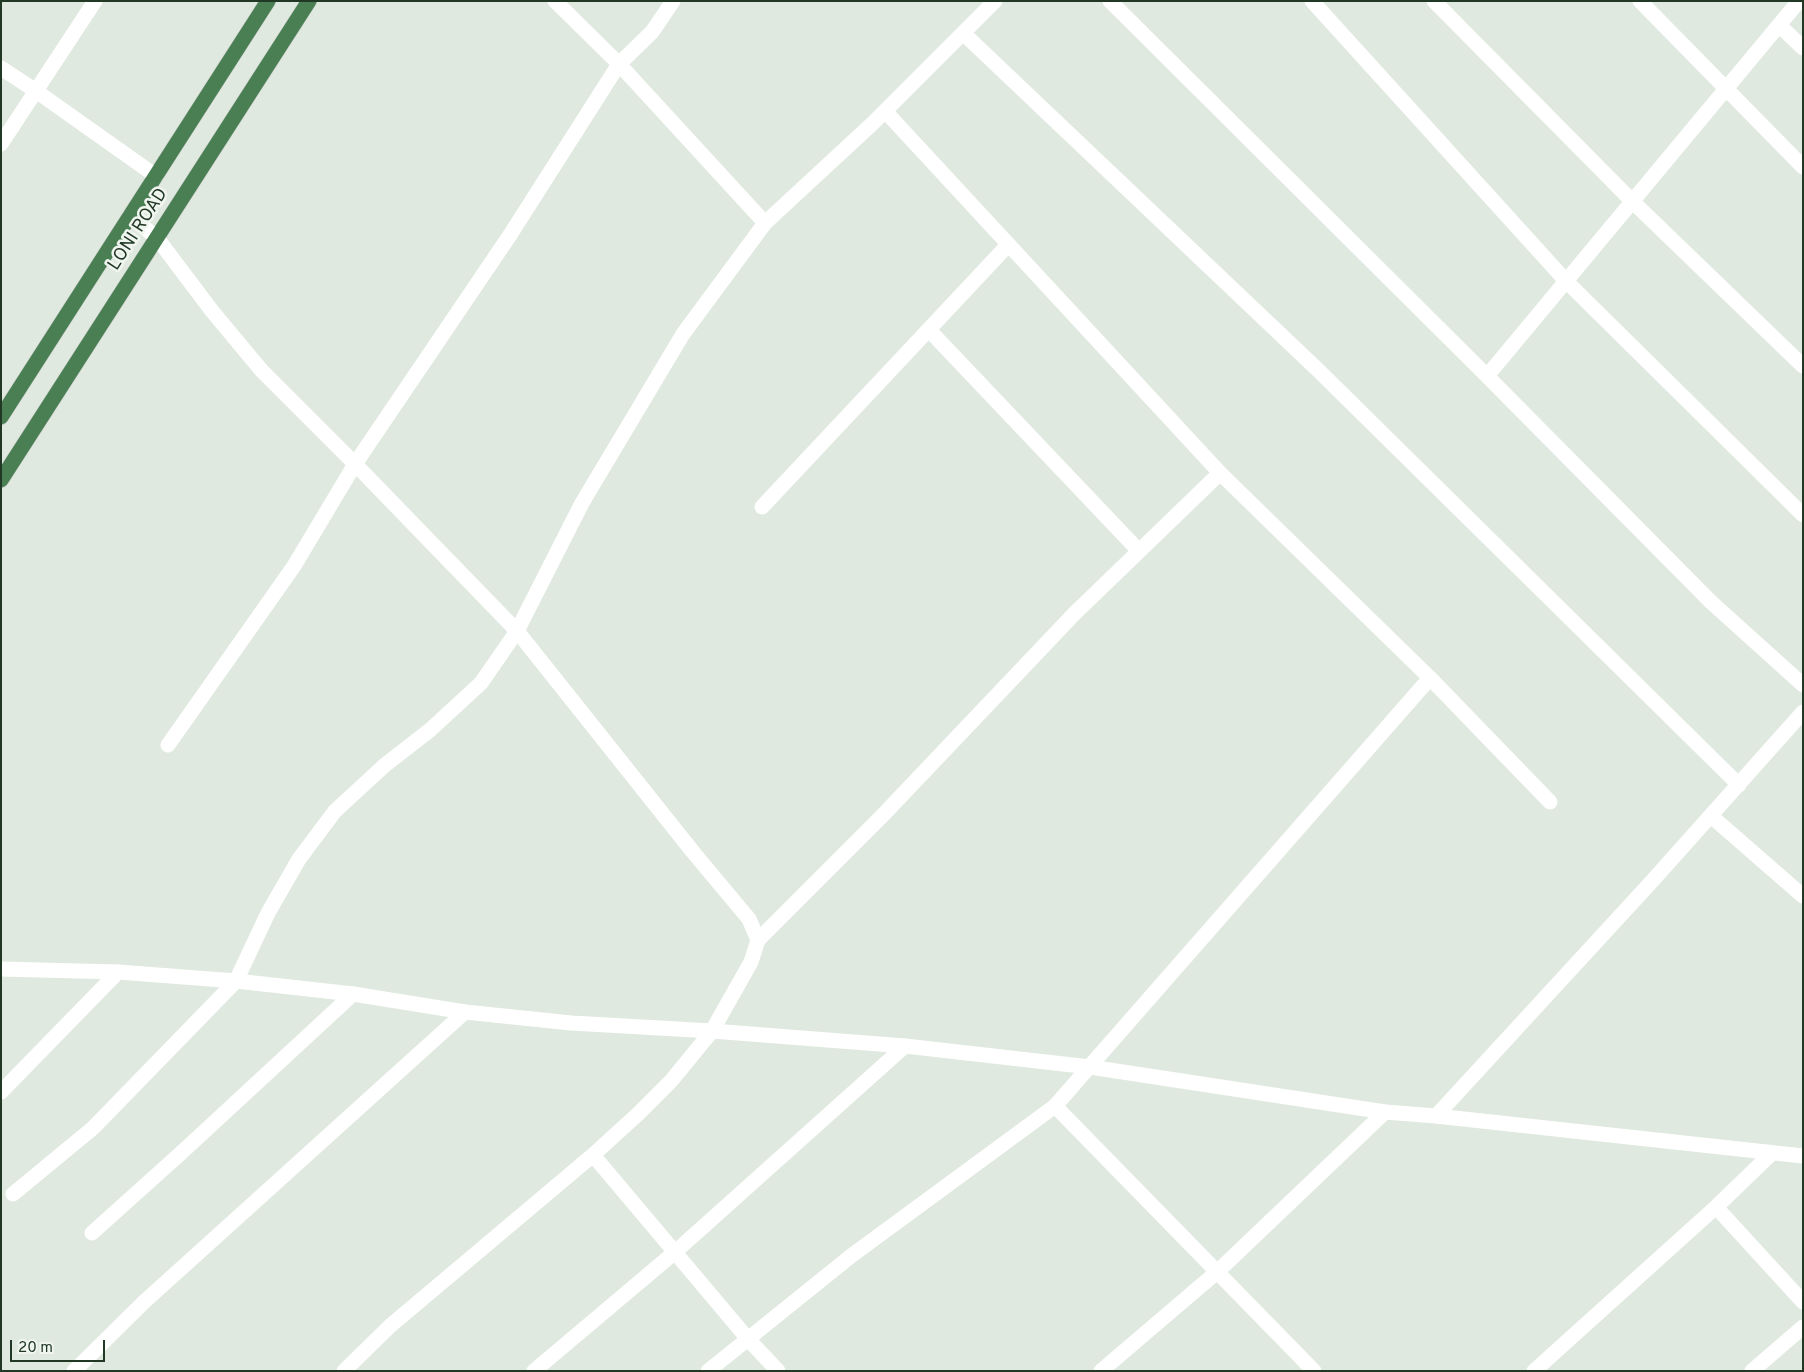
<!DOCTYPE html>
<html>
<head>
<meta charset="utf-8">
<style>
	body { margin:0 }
	#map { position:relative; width:1804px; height:1372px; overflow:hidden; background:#e0e9df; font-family:Overpass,sans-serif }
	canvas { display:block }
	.frame { position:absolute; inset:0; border:2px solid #213825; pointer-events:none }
	.scale { position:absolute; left:10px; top:1340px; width:95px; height:22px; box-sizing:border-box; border:2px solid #213825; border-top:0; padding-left:6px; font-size:15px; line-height:18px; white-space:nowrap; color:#213825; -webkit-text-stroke:4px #f0f6ef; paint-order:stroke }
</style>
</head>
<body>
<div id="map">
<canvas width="1804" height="1372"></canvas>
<div class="frame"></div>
<div class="scale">20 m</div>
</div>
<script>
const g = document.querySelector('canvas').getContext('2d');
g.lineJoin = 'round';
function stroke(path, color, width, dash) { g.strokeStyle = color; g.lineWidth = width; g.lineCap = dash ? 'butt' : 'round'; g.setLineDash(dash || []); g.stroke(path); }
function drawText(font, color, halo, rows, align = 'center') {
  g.font = font + ' Overpass,sans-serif'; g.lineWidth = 5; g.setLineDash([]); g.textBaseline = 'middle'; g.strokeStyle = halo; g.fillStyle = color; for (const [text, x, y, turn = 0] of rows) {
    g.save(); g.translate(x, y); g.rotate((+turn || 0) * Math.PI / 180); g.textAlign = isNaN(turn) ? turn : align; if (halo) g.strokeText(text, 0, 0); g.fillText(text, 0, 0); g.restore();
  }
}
const trunk = new Path2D(`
	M1,417l267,-416
	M1,480l308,-479`);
stroke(trunk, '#c1c7c2', 16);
stroke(new Path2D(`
	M555,1l64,63 146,159
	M1110,1l377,375
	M1312,1l254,280 237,234
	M1434,1l199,201 170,164
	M1640,1l163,166
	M1799,1l-312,375 224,226 92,83
	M1779,25l24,23
	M963,33l356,338 420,414
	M885,111l335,362 210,205 120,124
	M1,144l94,-143
	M130,216l27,22 55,73 50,60 93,93 162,167 176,221 56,67 9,21 -7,22 -39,69 -41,50 -33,33 -45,41 -203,171 -46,45
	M929,330l210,221
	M762,507l246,-262
	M168,745l126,-179 61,-102 155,-229 109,-171 33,-32 21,-31
	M1711,816l92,80
	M758,940l125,-125 191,-201 146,-141
	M1,1092l117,-120
	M1055,1106l259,265
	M1436,1116l218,-237 149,-167
	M593,1155l155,184 30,32
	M13,1194l80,-66 143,-147 32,-68 31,-54 36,-48 50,-46 45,-35 51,-47 36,-52 65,-128 101,-169 82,-111 108,-100 122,-122
	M1716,1207l87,95
	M92,1233l89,-80 172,-159
	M74,1371l70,-69 321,-290
	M534,1371l141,-119 230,-206
	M708,1371l143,-115 204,-150 375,-428
	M1101,1371l116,-99 168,-160
	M1534,1371l182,-164 56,-54
	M1752,1371l51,-44`), '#fff', 15);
stroke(new Path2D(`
	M1,68l35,23 120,85
	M1,969l117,3 118,9 117,13 112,18 106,11 141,8 193,15 185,21 295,45 51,4 367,40`), '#fff', 15);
stroke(trunk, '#4a7f54', 15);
drawText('18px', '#213825', '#f0f6ef', [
	["LONI ROAD",139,230,-57]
]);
</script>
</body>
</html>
